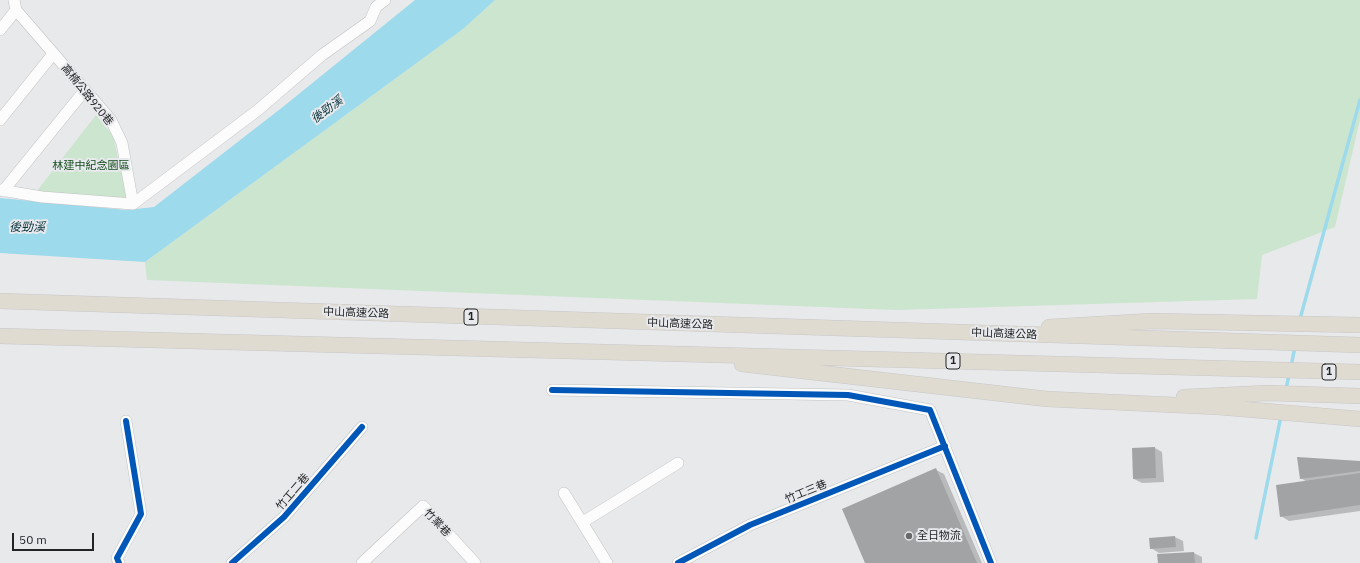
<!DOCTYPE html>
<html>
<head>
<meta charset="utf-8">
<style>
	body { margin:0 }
	#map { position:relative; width:1360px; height:563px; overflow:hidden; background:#e8e9eb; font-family:"IBM Plex Sans",sans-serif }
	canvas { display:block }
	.scale { position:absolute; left:12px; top:533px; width:82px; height:18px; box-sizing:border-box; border:2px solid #232425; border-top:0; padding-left:5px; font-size:12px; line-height:14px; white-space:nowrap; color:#232425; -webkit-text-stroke:3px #e7e9ec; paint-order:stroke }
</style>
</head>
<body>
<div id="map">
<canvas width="1360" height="563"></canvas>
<div class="scale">50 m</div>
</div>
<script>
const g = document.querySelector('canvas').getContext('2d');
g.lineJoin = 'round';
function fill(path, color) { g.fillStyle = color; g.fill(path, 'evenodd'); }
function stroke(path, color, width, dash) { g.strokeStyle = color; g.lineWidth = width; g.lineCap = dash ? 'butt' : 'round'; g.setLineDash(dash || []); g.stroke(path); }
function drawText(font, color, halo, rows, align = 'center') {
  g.font = font + ' "IBM Plex Sans","Noto Sans TC",sans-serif'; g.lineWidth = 4; g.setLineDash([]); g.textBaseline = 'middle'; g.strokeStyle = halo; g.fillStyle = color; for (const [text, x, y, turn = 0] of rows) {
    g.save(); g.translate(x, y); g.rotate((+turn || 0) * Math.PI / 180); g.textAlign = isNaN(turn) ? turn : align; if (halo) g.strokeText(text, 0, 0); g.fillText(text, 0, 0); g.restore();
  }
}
fill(new Path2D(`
	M495,0h865v120l-25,107 -73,28 -5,44 -361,11 -749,-30 -2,-18 318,-233z
	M96,115l17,21 14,62 -91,-6z`), '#cce5cf');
fill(new Path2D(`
	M415,0h80l-32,29 -318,233 -145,-9v-55l126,12 28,-3 130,-101z`), '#9cdaec');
fill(new Path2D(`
	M1155,448l7,4 2,30 -22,1 -8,-4z
	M1360,462v49l-71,10 -8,-5 26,-34 -6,-4z
	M936,470l8,4 38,89h-116z
	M1175,537l8,4 1,10 -25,2 -8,-5 -1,-9z
	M1194,553l8,4v6h-43z`), '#0003');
stroke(new Path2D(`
	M1300,319l60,-219
	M1291,366l4,-19
	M1286,390l3,-16
	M1256,538l25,-122`), '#9cdaec', 3.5);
fill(new Path2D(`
	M1155,447l1,31 -23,1 -1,-31z
	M1297,457l63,4v10l-60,8z
	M936,468l41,95h-112l-23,-54z
	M1360,473v32l-80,12 -4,-32z
	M1175,536l1,11 -26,2 -1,-11z
	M1194,552l1,11h-37l-1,-9z`), '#a2a3a4');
const minor = new Path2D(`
	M14,0l2,10 95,110 11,23 11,61
	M0,30l16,-20
	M0,120l53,-66
	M0,190l42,7 91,7 125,-94 64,-55 48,-34 6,-14 9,-7
	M3,191l82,-101
	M552,390l296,5 82,15 61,153
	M564,493l43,70
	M583,522l95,-59
	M119,563l-2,-5 24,-44 -15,-93
	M232,563l52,-46 78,-90
	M362,563l61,-57 52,57
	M678,563l72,-38 195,-79`);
const highway = new Path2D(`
	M0,301l1360,44
	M1049,327l103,-6 208,4
	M0,336l1360,36
	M742,364l305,35 171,8 142,12
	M1184,397l84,-4 92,3`);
stroke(minor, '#c0c1c2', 12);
stroke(highway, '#c7c7c8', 16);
stroke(minor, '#fcfcfc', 11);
stroke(highway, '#e0dbd1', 15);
stroke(new Path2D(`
	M552,390l296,5 82,15 61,153
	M119,563l-2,-5 24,-44 -15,-93
	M232,563l52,-46 78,-90
	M678,563l72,-38 195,-79`), '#0057b8', 6);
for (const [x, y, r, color] of [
	[909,536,4,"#68696a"]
]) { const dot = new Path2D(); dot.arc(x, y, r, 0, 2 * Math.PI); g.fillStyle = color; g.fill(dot); stroke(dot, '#e7e9ec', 1.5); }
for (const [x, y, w] of [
	[471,317,14],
	[953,361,14],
	[1329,372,14]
]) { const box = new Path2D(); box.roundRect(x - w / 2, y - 8, w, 16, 3); g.fillStyle = '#e7e9ec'; g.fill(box); stroke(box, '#232425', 1); }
drawText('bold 10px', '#232425', null, [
	["1",471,317],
	["1",953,361],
	["1",1329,372]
]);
drawText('11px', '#232425', '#e7e9ec', [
	["高楠公路920巷",87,95,51],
	["中山高速公路",356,313,2],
	["中山高速公路",680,324,2],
	["中山高速公路",1004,334,2],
	["竹工二巷",293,492,-49],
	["竹工三巷",806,492,-22],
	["竹業巷",437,523,46]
]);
drawText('11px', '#144c1d', '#e7e9ec', [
	["林建中紀念園區",91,166]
]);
drawText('11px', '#232425', '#e7e9ec', [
	["全日物流",917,536]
], 'left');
drawText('italic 12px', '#0c3640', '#e7e9ec', [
	["後勁溪",327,110,-37],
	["後勁溪",27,228]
]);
</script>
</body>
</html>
